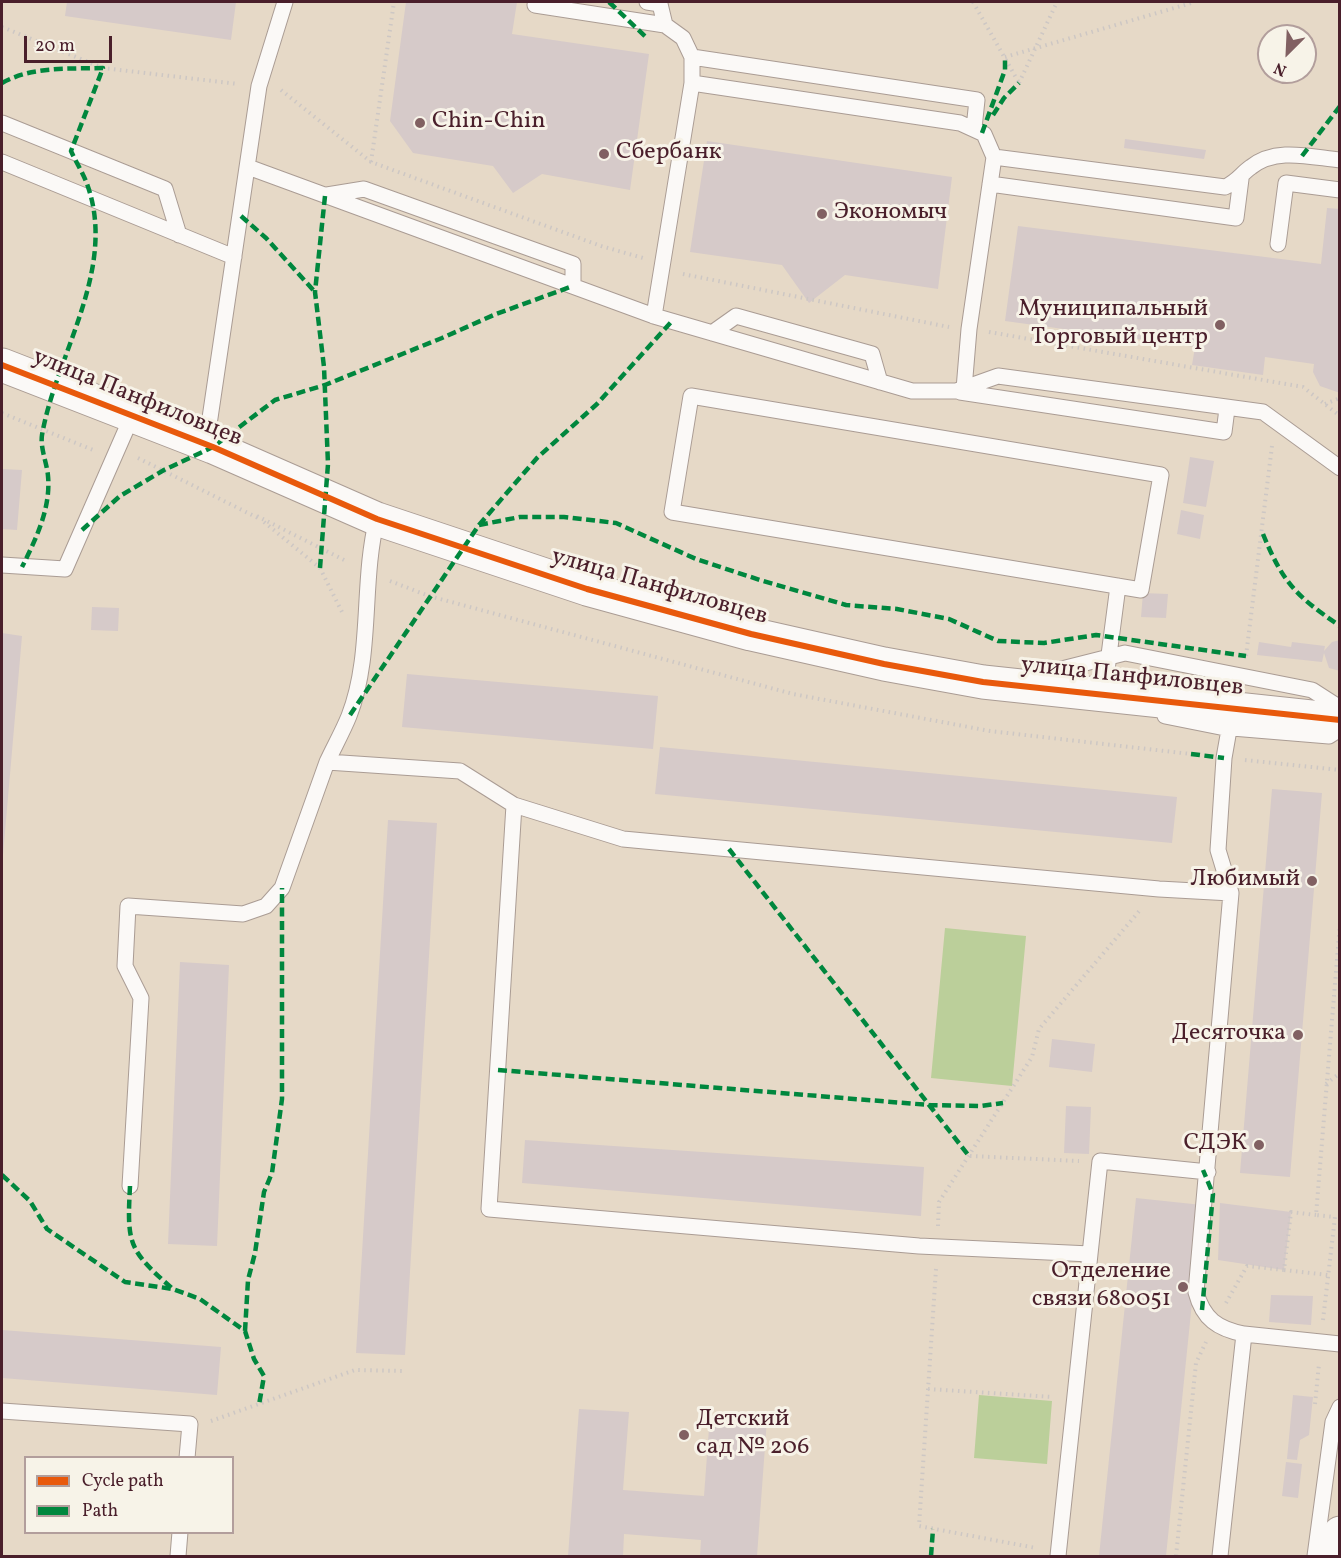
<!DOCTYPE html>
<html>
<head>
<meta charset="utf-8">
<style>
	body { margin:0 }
	#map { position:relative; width:1341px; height:1558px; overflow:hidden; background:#e6d9c7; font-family:Vollkorn,serif }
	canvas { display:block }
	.frame { position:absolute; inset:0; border:3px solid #4a1f2b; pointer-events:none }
	.legend { position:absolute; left:24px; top:1456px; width:210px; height:78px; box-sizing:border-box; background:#f7f3e8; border:2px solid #b29e9c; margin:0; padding:8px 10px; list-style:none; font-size:18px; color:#4a1f2b }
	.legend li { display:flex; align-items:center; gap:12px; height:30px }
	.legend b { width:30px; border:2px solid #b29e9c }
	.north { position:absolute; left:1257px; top:24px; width:60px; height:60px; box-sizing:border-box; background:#f7f3e8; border:2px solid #b29e9c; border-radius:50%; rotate:204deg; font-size:16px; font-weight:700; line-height:24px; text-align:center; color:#4a1f2b }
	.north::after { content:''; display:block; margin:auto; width:21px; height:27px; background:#816062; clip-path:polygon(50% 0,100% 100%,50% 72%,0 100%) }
	.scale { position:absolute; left:24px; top:36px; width:88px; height:27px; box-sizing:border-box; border:3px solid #4a1f2b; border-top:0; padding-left:8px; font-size:18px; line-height:21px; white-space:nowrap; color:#4a1f2b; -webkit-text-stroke:4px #f7f3e8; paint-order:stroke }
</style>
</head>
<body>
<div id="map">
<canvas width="1341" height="1558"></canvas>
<div class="frame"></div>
<ul class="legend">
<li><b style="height:8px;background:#e8590c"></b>Cycle path</li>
<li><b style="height:8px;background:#00873e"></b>Path</li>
</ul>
<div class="north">N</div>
<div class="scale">20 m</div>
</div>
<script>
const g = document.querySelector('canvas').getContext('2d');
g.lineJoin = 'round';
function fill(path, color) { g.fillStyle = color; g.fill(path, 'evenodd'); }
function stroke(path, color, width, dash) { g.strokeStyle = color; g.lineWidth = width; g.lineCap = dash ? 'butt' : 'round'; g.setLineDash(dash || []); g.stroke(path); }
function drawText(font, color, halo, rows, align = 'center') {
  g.font = font + ' Vollkorn,serif'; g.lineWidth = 6; g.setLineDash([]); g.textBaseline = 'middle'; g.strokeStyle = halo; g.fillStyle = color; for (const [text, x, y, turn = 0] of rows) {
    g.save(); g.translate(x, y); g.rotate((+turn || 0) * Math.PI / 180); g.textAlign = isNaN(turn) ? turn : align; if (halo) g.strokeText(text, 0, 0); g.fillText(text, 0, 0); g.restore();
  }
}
fill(new Path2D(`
	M945,928l81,8 -14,150 -81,-8z
	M979,1395l73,6 -5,63 -73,-6z`), '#bbcf9a');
fill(new Path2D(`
	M67,2h169l-5,38 -166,-24z
	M406,2h111l-5,32 137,20 -19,136 -88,-16 -29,19 -20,-27 -80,-13 -23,-32z
	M1125,139l81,11 -2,9 -80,-11z
	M707,141l245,36 -14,112 -93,-14 -36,28 -27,-38 -92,-13z
	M1327,208l13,1v184l-20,-7 -7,-14 1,-8 -49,-7 -2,18 -71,-10 3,-18 -190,-26 13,-95 303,38z
	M1190,457l24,4 -8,46 -23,-4z
	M2,469l20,1 -5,60 -15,-1z
	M1181,510l23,5 -4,24 -23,-5z
	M1143,593l25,1 -2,24 -25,-1z
	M92,607l27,1 -1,23 -27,-1z
	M2,633l20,3 -19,219h-1z
	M1340,640v31l-11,-3 -5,-15 -2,9 -65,-7 2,-13 32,5 1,-5 33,4 -1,5 8,-9z
	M407,674l251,22 -5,53 -251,-22z
	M660,747l517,50 -5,46 -517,-49z
	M1272,789l50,4 -32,384 -50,-4z
	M388,820l49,3 -32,532 -49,-2z
	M180,962l49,3 -12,281 -49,-2z
	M1052,1039l43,5 -3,28 -43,-5z
	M1066,1106l25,1 -2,47 -25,-1z
	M525,1140l399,27 -3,49 -399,-33z
	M1136,1198l66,7 -36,351h-67z
	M1220,1203l71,9 -7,58 -66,-10z
	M1271,1295l42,1 -2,29 -42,-3z
	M2,1330l219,17 -4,48 -215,-17z
	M1293,1395l20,2 -4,38 -9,5 -3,20 -10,-1z
	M579,1409l50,3 -6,78 81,6 6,-81 57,4 -10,137h-57l1,-16 -77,-6 -1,22h-55z
	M1286,1462l16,2 -4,34 -16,-2z`), '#d6cac9');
const lane = new Path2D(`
	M647,2l13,2 5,21
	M535,5l130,20 18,13 9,19v26
	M692,57l285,43 -3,28
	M2,123l163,66 14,46
	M2,162l232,95
	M248,167l406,149 258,75h44l42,-15 265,36 77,56
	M990,184l246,34 5,-39
	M327,195l37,-6 209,75v22
	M1278,244l8,-61 54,7
	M654,316l38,-233 268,40 24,11 10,23
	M712,333l24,-17 136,38 8,28
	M964,389l5,-60 25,-172 231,30c12,-5 16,-13 26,-20 25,-20 59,-10 89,-7
	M960,392l264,40 3,-23
	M691,396l470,79 -20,115 -469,-78z
	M206,445l53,-359 26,-84
	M377,519c-16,62 -4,136 -28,197 -6,15 -15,31 -22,46l133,9 54,34 109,34 536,50 72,4
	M2,565l63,4 67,-153
	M1030,677l95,-24 187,37 28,18
	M1104,693l14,-107
	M1233,707l-9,51 -6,92 13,43 -35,399c7,27 22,37 48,42
	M1165,716l55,11 109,9 11,-7
	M514,805l-25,404 430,37 171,8 10,-93 108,11
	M130,1186l11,-188 -16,-32 3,-60 115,8 23,-8 16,-18 45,-126
	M2,1411l188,13 -3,34
	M178,1556l2,-24
	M1058,1556l32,-302
	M1220,1556l24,-222 96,10
	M1315,1556l18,-134 7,-15`);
const secondary = new Path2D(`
	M2,365l211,82 164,72 210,70 164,45 133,30 99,18 357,38
	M1336,1556l4,-23`);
stroke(lane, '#aa9c94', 17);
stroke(secondary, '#aa9c94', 35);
stroke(new Path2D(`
	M973,2l46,81
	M2,27l101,41 135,16
	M1005,57l190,-55
	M1019,83l38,-81
	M281,90l90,72 230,84 42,12
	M371,162l23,-160
	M683,274l266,53
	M989,332l314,55 37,29
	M1325,404l15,-6
	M2,413l91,37
	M138,458l120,60
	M257,516l91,46
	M264,522l56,46 23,46
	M390,581l39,15 364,98 197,37 201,23
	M1246,656l26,-210
	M1245,760l95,10
	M1326,1084l14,-11
	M970,1156l109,5
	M938,1226l1,-24 93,-145 7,-28 102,-120
	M936,1269l-17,257 117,22
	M1284,1270l44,5
	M1226,1303l21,-37 37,4 7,-58 25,3
	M1323,1320l12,-103 -19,-2 24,-292
	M928,1389l125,8
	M1315,1404l4,-40
	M211,1421l144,-51 50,1
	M1176,1556l20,-193 10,-21`), '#cdc7c4', 4, [1.5, 4.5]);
stroke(lane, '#fbf9f7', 15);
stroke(secondary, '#fbf9f7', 33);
stroke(new Path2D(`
	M609,2l39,37
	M2,83c30,-17 68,-14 101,-15l-32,83c5,11 12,22 16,33 31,85 -31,170 -45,251 -2,13 5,28 6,41 3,32 -12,63 -26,91
	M993,115l11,-17 15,-15
	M982,133l23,-63v-13
	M1302,156l38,-50
	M241,216l25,22 49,54
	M479,525l41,-8h44l52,6 80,36 64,21 86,25 51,4 52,10 49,22 46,2 52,-8 150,21
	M82,530l38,-34 44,-26 49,-23 62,-47 50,-15 117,-47 54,-24 77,-28
	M1263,534c20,49 33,62 77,92
	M320,568l8,-104 -4,-97 -9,-75 10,-96
	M350,715l129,-190 58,-67 60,-54 75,-83
	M1191,754l33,4
	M729,849l240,307
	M498,1070l431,35 52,1 22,-3
	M2,1175l28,26 17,28 78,53 48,7 27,10 45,32 9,28 10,17 -5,29
	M130,1186c-3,58 -2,64 43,103
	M1202,1310l11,-116 -10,-24
	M245,1331l3,-51 7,-27 9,-61 8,-19 10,-74v-211
	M931,1556l2,-27`), '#00873e', 4.5, [9, 4.5]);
stroke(new Path2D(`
	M2,365l211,82 164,72 210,70 164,45 133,30 99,18 357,38`), '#e8590c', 6);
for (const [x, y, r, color] of [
	[420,123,6,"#816062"],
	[604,154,6,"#816062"],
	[822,214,6,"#816062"],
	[1220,325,6,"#816062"],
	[1312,881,6,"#816062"],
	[1298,1035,6,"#816062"],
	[1259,1145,6,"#816062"],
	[1183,1287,6,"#816062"],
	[684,1435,6,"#816062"]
]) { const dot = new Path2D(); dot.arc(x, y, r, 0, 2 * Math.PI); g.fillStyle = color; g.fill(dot); stroke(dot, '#f7f3e8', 2); }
drawText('24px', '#4a1f2b', '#f7f3e8', [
	["Chin-Chin",432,123,"left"],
	["Сбербанк",616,154,"left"],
	["Экономыч",834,214,"left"],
	["Муниципальный",1208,311],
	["Торговый центр",1208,339],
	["Любимый",1300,881],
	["Десяточка",1286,1035],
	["СДЭК",1247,1145],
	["Отделение",1171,1273],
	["связи 680051",1171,1301],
	["Детский",696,1421,"left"],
	["сад № 206",696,1449,"left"]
], 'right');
drawText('24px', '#4a1f2b', '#f7f3e8', [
	["улица Панфиловцев",137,399,22],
	["улица Панфиловцев",659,588,16],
	["улица Панфиловцев",1132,678,6]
]);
</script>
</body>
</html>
